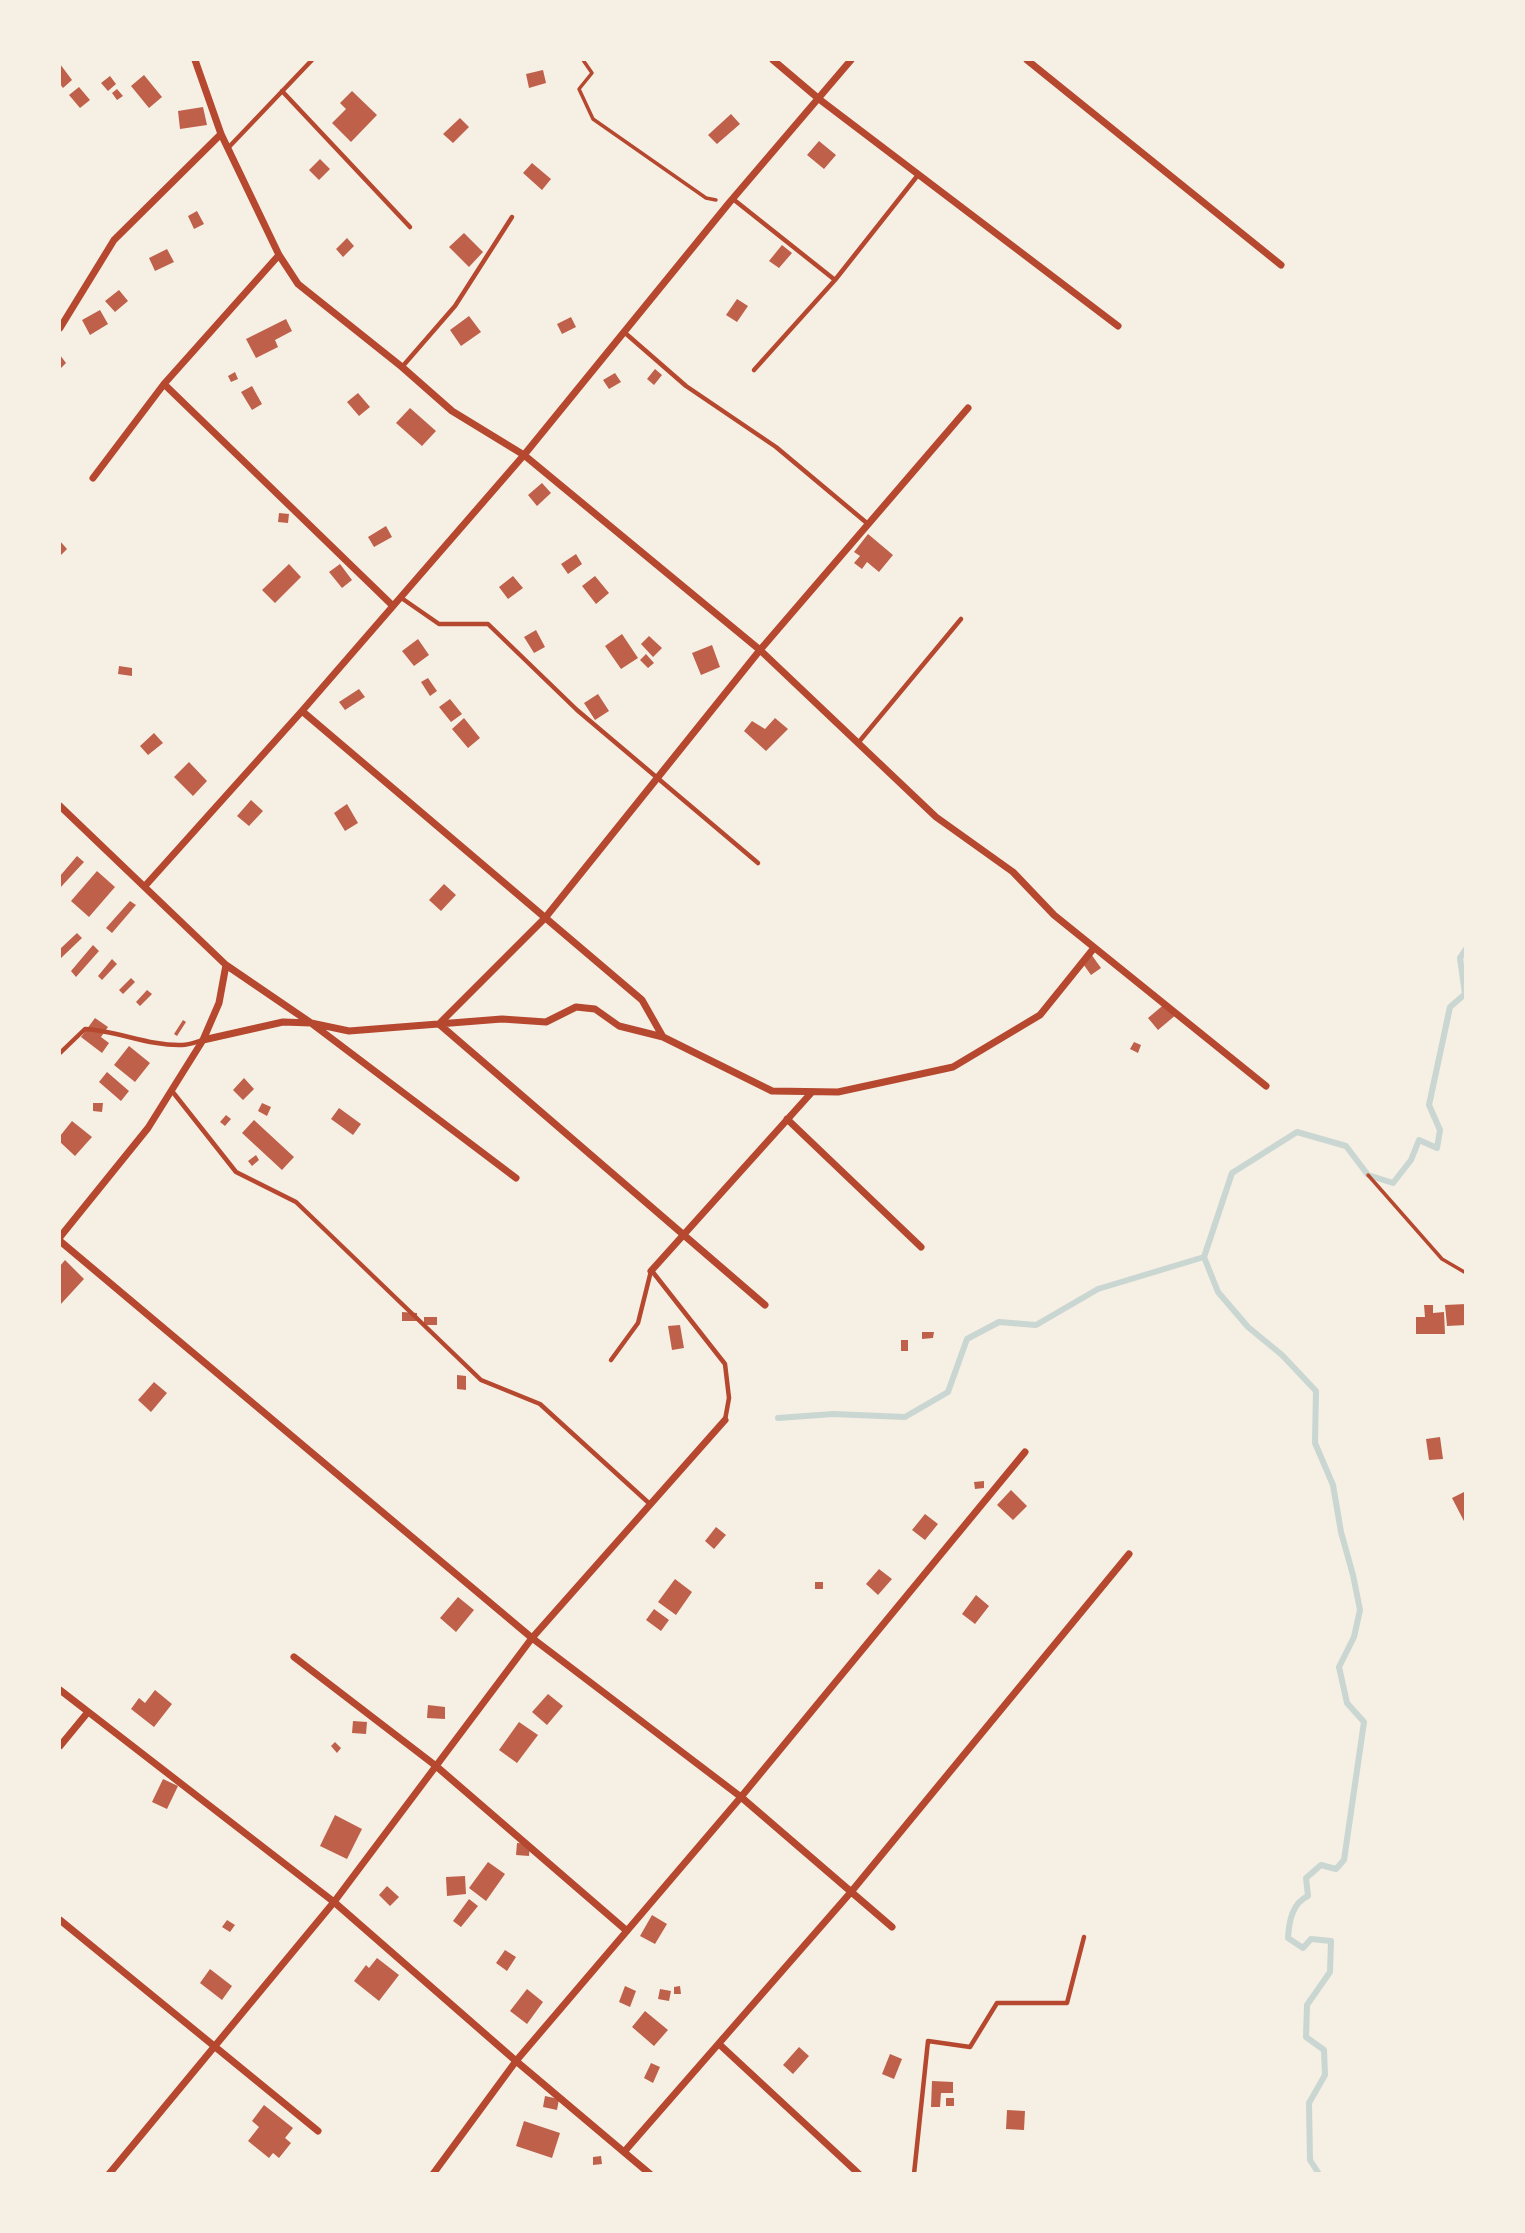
<!DOCTYPE html>
<html>
<head>
<meta charset="utf-8">
<style>
	body { margin:0 }
	#map { position:relative; width:1525px; height:2233px; overflow:hidden; background:#f6efe4; font-family:"Noto Sans",sans-serif }
	canvas { display:block }
	.frame { position:absolute; inset:0; border:61px solid #f6efe4; pointer-events:none }
</style>
</head>
<body>
<div id="map">
<canvas width="1525" height="2233"></canvas>
<div class="frame"></div>
</div>
<script>
const g = document.querySelector('canvas').getContext('2d');
g.lineJoin = 'round';
function stroke(path, color, width, dash) { g.strokeStyle = color; g.lineWidth = width; g.lineCap = dash ? 'butt' : 'round'; g.setLineDash(dash || []); g.stroke(path); }
function fill(path, color) { g.fillStyle = color; g.fill(path, 'evenodd'); }
stroke(new Path2D(`
	M778,1418l55,-4 72,3 43,-25 19,-53 32,-17 37,3 62,-36 106,-32
	M1319,2174l-9,-14 -1,-57 16,-28 -1,-25 -18,-13 1,-32 23,-33 1,-31 -20,-2 -8,9 -15,-10c1,-16 4,-35 20,-42l-2,-18 15,-13 15,4 8,-9 20,-138 -17,-19 -8,-36 15,-30 6,-27 -7,-35 -12,-43 -8,-47 -18,-42 1,-52 -34,-36 -34,-28 -30,-35 -14,-35 28,-84 65,-41 49,14 22,29 25,8 18,-23 8,-20 18,8 3,-18 -11,-25 21,-98 15,-13 -5,-36 6,-9`), '#c9d6d2', 6);
fill(new Path2D(`
	M60,64l12,16 -9,8 -3,-4z
	M543,70l3,13 -17,5 -3,-14z
	M144,75l18,22 -13,11 -18,-22z
	M110,76l6,8 -8,7 -7,-8z
	M79,87l11,13 -10,8 -11,-13z
	M117,89l6,7 -6,4 -5,-7z
	M352,91l25,24 -26,27 -19,-19 14,-14 -6,-6z
	M203,107l4,18 -27,4 -2,-18z
	M731,114l9,10 -23,20 -9,-9z
	M460,118l9,9 -16,16 -10,-9z
	M819,141l17,14 -12,14 -17,-14z
	M320,159l10,10 -11,11 -10,-10z
	M532,163l19,16 -9,11 -19,-17z
	M197,211l7,13 -10,5 -6,-13z
	M464,233l19,19 -14,15 -20,-20z
	M347,238l7,8 -11,11 -7,-8z
	M782,245l10,8 -13,15 -10,-7z
	M167,249l7,13 -19,9 -6,-13z
	M119,290l9,11 -13,11 -10,-11z
	M737,299l11,7 -11,16 -11,-7z
	M100,310l8,14 -18,11 -8,-15z
	M469,316l12,16 -20,14 -11,-16z
	M571,317l5,10 -14,7 -5,-10z
	M286,319l6,12 -17,9 3,7 -22,11 -10,-19z
	M60,355l6,8 -6,6z
	M655,369l7,6 -8,10 -7,-6z
	M235,372l3,7 -7,3 -3,-6z
	M615,373l6,9 -12,7 -6,-9z
	M252,386l10,18 -10,6 -11,-18z
	M358,393l12,14 -11,9 -12,-14z
	M410,408l26,23 -14,15 -26,-23z
	M542,483l9,10 -14,13 -9,-11z
	M279,513l10,1 -1,9 -10,-1z
	M386,526l6,11 -18,10 -6,-10z
	M868,534l25,21 -14,17 -12,-10 -5,7 -8,-6 6,-7 -6,-4z
	M60,541l7,8 -7,7z
	M576,554l6,10 -14,10 -7,-10z
	M289,564l12,13 -26,26 -13,-13z
	M340,564l12,16 -10,8 -13,-16z
	M513,576l10,12 -15,11 -9,-12z
	M595,576l14,17 -13,11 -14,-18z
	M536,630l9,17 -11,6 -10,-16z
	M622,634l16,24 -17,11 -16,-23z
	M649,636l13,12 -9,9 -12,-13z
	M418,639l11,16 -15,11 -12,-15z
	M712,645l8,22 -19,8 -9,-22z
	M646,654l8,9 -6,5 -8,-8z
	M119,666l13,2v8l-14,-2z
	M428,678l9,13 -7,5 -9,-14z
	M359,689l6,8 -20,13 -6,-8z
	M598,694l11,17 -14,9 -11,-17z
	M450,699l12,15 -11,8 -12,-15z
	M464,718l16,20 -12,10 -16,-19z
	M775,718l13,11 -22,22 -22,-20 8,-10 13,8z
	M154,733l9,10 -15,12 -8,-9z
	M189,762l18,19 -14,15 -19,-19z
	M251,800l12,11 -14,15 -12,-10z
	M347,804l11,19 -13,8 -11,-18z
	M77,856l7,6 -24,26v-12z
	M97,871l18,16 -26,30 -18,-16z
	M444,884l12,11 -15,16 -12,-11z
	M130,901l6,4 -24,28 -6,-5z
	M77,933l5,5 -22,21v-10z
	M93,945l6,6 -23,26 -5,-6z
	M1091,954l10,14 -10,7 -10,-14z
	M112,959l5,5 -15,16 -4,-4z
	M131,978l4,4 -12,12 -4,-4z
	M147,990l5,4 -12,12 -4,-4z
	M1167,1002l10,12 -19,16 -10,-12z
	M95,1018l13,9 -7,10 8,6 -7,10 -21,-16z
	M183,1020l3,2 -9,14 -3,-2z
	M1134,1042l7,3 -3,8 -8,-4z
	M129,1046l21,17 -15,19 -21,-17z
	M107,1072l22,19 -8,10 -22,-19z
	M244,1078l10,11 -11,11 -10,-10z
	M93,1103h10l-1,9 -9,-1z
	M262,1103l9,4 -4,9 -9,-5z
	M339,1108l22,16 -8,11 -22,-16z
	M226,1115l5,4 -6,7 -5,-4z
	M254,1120l40,37 -12,13 -40,-37z
	M72,1121l20,16 -17,19 -15,-14v-6z
	M256,1155l3,5 -7,6 -4,-5z
	M65,1260l19,19 -24,26v-39z
	M1466,1304v21l-19,1 -2,-21z
	M1424,1305h9v8l11,-1 1,22h-29v-17h9z
	M402,1312l15,1v8h-15z
	M424,1317h13v8h-13z
	M680,1325l4,23 -12,2 -4,-24z
	M922,1332h12l-1,6 -11,1z
	M901,1340h7v11h-7z
	M457,1375l9,1v14l-9,-1z
	M154,1382l13,11 -16,19 -13,-12z
	M1440,1437l3,22 -14,1 -3,-21z
	M984,1481v7l-9,1 -1,-7z
	M1011,1490l16,16 -14,14 -16,-15z
	M1466,1491v34l-14,-27z
	M925,1514l13,10 -13,16 -13,-10z
	M716,1527l10,8 -12,14 -9,-8z
	M879,1569l13,10 -14,16 -12,-11z
	M675,1579l17,13 -16,23 -18,-13z
	M815,1582h8v7h-8z
	M976,1595l13,11 -14,18 -13,-10z
	M458,1597l16,13 -18,22 -16,-14z
	M654,1609l15,11 -8,11 -15,-11z
	M155,1690l17,14 -18,23 -23,-18 8,-11 6,5z
	M548,1694l15,12 -16,19 -15,-13z
	M428,1705l17,2v12l-18,-1z
	M353,1721l14,1 -1,12 -14,-1z
	M519,1722l19,13 -21,28 -18,-13z
	M335,1742l6,6 -4,5 -6,-7z
	M163,1779l15,7 -11,23 -15,-7z
	M335,1815l27,14 -15,30 -27,-13z
	M517,1843l13,1 -1,12 -13,-1z
	M488,1862l17,12 -19,27 -17,-13z
	M465,1876l1,18 -19,2 -1,-19z
	M387,1886l12,11 -9,9 -11,-11z
	M469,1899l9,7 -17,21 -8,-6z
	M652,1915l15,9 -12,20 -15,-8z
	M227,1920l8,5 -5,7 -8,-5z
	M505,1950l11,7 -9,14 -11,-8z
	M377,1958l22,17 -20,26 -25,-20 12,-16 3,3z
	M210,1969l22,17 -10,14 -22,-17z
	M625,1986l11,5 -6,16 -11,-5z
	M680,1986l1,8h-7v-7z
	M527,1989l16,13 -16,22 -17,-13z
	M660,1989l11,2 -2,10 -11,-2z
	M645,2011l23,19 -14,16 -22,-19z
	M799,2047l10,9 -16,18 -10,-9z
	M890,2054l12,5 -8,20 -12,-5z
	M651,2063l9,4 -7,16 -9,-5z
	M932,2081l21,1v11h-12l-1,14h-9z
	M545,2096l14,3 -2,11 -14,-3z
	M946,2098h8v8h-8z
	M264,2105l29,23 -8,10 6,5 -12,15 -6,-5 -4,5 -21,-17 11,-14 -7,-6z
	M1007,2110l18,1 -1,19 -18,-1z
	M524,2121l36,12 -8,25 -36,-12z
	M601,2156l1,8 -9,1v-8z`), '#bf614a');
stroke(new Path2D(`
	M583,60l9,13 -13,16 14,30 113,79 10,2
	M1368,1175l74,84 24,14`), '#b5482f', 3.5);
stroke(new Path2D(`
	M282,91l128,136
	M228,148l84,-88
	M733,199l102,81
	M624,332l62,54 90,61 92,77
	M402,367l53,-61 57,-89
	M754,370l81,-90 83,-105
	M400,597l39,27h49l89,86 181,153
	M858,743l103,-124
	M60,1053l25,-24c33,2 64,17 97,16 7,0 14,-3 21,-5
	M172,1091l64,81 60,30 185,178 59,24 111,101
	M652,1271l73,93 4,34 -4,22
	M611,1360l27,-37 13,-52
	M914,2174l14,-133 42,6 27,-44h70l17,-66`), '#b5482f', 4.5);
stroke(new Path2D(`
	M195,60l26,74 58,121 19,29 104,83 50,44 72,44 236,195 176,167 77,55 41,43 212,171
	M773,60l46,39 299,227
	M1027,60l254,205
	M60,328l54,-88 107,-106
	M164,384l228,221
	M93,478l71,-94 115,-129
	M302,711l340,289 21,37
	M60,806l166,159 85,58 205,155
	M145,886l157,-175 222,-256 205,-252 122,-143
	M203,1040l80,-18 28,1 38,8 153,-12 44,3 30,-15 19,2 24,17 44,11 109,54 66,1 115,-25 87,-52 54,-67
	M787,1119l134,128
	M60,1237l88,-109 55,-88 16,-37 7,-38
	M60,1241l472,397 209,159 151,130
	M651,1271l161,-179
	M765,1305l-326,-281 106,-106 215,-268 208,-242
	M294,1657l142,109 191,165
	M60,1690l274,212 182,159 134,113
	M60,1746l28,-34
	M60,1920l258,211
	M719,2044l140,130
	M624,2152l227,-260 278,-338
	M109,2174l225,-272 198,-264 193,-218
	M433,2174l83,-113 225,-264 284,-345`), '#b5482f', 7);
</script>
</body>
</html>
